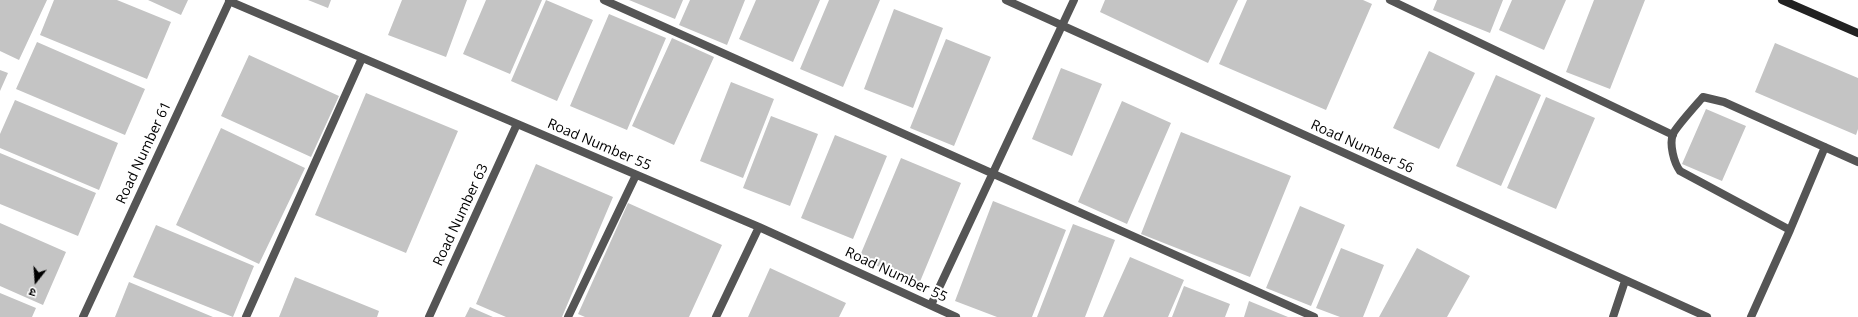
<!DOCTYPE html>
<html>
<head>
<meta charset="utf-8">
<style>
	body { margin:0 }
	#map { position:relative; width:1858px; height:317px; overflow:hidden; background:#fff; font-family:"Open Sans","Noto Sans Devanagari",sans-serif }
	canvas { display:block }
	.north { position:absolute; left:16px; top:261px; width:40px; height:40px; -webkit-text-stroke:3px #fff; paint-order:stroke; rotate:197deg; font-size:11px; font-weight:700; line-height:16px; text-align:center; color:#000 }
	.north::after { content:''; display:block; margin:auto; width:14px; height:18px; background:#000; clip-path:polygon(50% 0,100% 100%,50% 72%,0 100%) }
</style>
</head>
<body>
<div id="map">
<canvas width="1858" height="317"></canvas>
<div class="north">उ</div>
</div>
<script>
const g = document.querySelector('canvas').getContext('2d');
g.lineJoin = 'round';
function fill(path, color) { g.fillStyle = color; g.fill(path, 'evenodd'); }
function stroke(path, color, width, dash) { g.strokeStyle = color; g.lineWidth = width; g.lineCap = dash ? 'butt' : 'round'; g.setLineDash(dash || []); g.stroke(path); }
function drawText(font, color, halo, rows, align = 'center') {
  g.font = font + ' "Open Sans",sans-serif'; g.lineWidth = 4; g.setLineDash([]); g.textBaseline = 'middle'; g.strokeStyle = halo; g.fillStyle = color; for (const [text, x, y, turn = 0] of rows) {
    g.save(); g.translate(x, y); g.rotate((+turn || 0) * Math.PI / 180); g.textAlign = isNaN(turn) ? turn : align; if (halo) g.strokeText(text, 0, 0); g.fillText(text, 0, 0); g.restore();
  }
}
fill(new Path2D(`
	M0,0h47l-28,60 -19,-9z
	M54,0h63l54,22 -24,57 -107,-44z
	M148,0h40l-7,15z
	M308,0h23l-3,8z
	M402,0h65l-21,57 -58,-22z
	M486,0h56l-32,74 -47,-20z
	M546,0l47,20 -36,81 -46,-20z
	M629,0h54l-8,19z
	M690,0h55l-18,45 -48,-20z
	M756,0h64l-27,62 -54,-23z
	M829,0h51l-37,87 -43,-18z
	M1105,0h133l-30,63 -108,-51z
	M1247,0h116l9,4 -46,106 -107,-46z
	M1437,0h66l-13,33 -57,-23z
	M1512,0h54l-22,50 -45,-20z
	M1594,0h51l-35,89 -44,-17z
	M894,9l49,19 -30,80 -49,-19z
	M609,14l57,24 -39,92 -57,-24z
	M672,38l42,19 -40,88 -42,-19z
	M946,39l45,18 -37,89 -44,-18z
	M37,42l108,47 -20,46 -109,-46z
	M1775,43l83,35v51l-2,6 -101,-43z
	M1429,51l46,22 -36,76 -46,-21z
	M249,55l90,41 -28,61 -90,-41z
	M1061,68l41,16 -30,72 -40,-17z
	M0,70l8,3 -8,18z
	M1496,75l45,20 -40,91 -45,-20z
	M731,82l43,17 -31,79 -43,-17z
	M366,93l92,38 -52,122 -91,-38z
	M1546,97l49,21 -39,91 -49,-21z
	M15,100l103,43 -19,47 -99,-42v-14z
	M1122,101l49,22 -44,101 -49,-22z
	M1706,109l40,17 -24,55 -40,-17z
	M771,116l47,18 -28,72 -47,-18z
	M221,128l84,40 -46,96 -83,-39z
	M1181,132l110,44 -41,101 -109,-43z
	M835,135l52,21 -34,83 -52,-21z
	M0,153l96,40 -18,43 -78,-32z
	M901,158l60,25 -42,101 -60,-26z
	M536,164l77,33 -51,120h-56l-30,-13z
	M993,201l73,29 -34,87h-35l-42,-16z
	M628,203l94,42 -33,72h-104l-7,-3z
	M1300,206l45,19 -34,81 -45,-18z
	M0,223l66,29 -23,53 -43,-19z
	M1073,224l42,16 -30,77h-48z
	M156,225l98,41 -21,51 -100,-40z
	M1341,248l43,17 -21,52h-23l-24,-9z
	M1417,248l53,28 -23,41h-68z
	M1130,257l54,23 -16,37h-65z
	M770,268l76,35 -7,14h-91z
	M295,277l84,34 -2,6h-98z
	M129,282l84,35h-98z
	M1184,286l46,18 -5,13h-53z
	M0,293l36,15 -4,9h-32z
	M1249,301l39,16h-44z
	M470,307l23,10h-28z`), '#c4c4c4');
stroke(new Path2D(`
	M604,0l710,317
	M1006,0l701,317
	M1390,0l283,135
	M229,1l530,226 197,90
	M1790,230l-110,-59c-6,-8 -11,-27 -7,-37 3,-7 24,-30 30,-37l21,5 134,60
	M931,305l143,-305
	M83,317l147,-317
	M246,317l116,-259
	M429,317l88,-193
	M568,317l68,-142
	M716,317l43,-90
	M1613,317l12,-36
	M1751,317l39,-87 35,-83`), '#555', 8);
stroke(new Path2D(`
	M1782,0l76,33`), '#222', 8);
drawText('14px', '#000', '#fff', [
	["Road Number 55",599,145,23],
	["Road Number 56",1362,147,24],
	["Road Number 61",144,153,-65],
	["Road Number 63",461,215,-65],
	["Road Number 55",896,275,25]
]);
</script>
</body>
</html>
